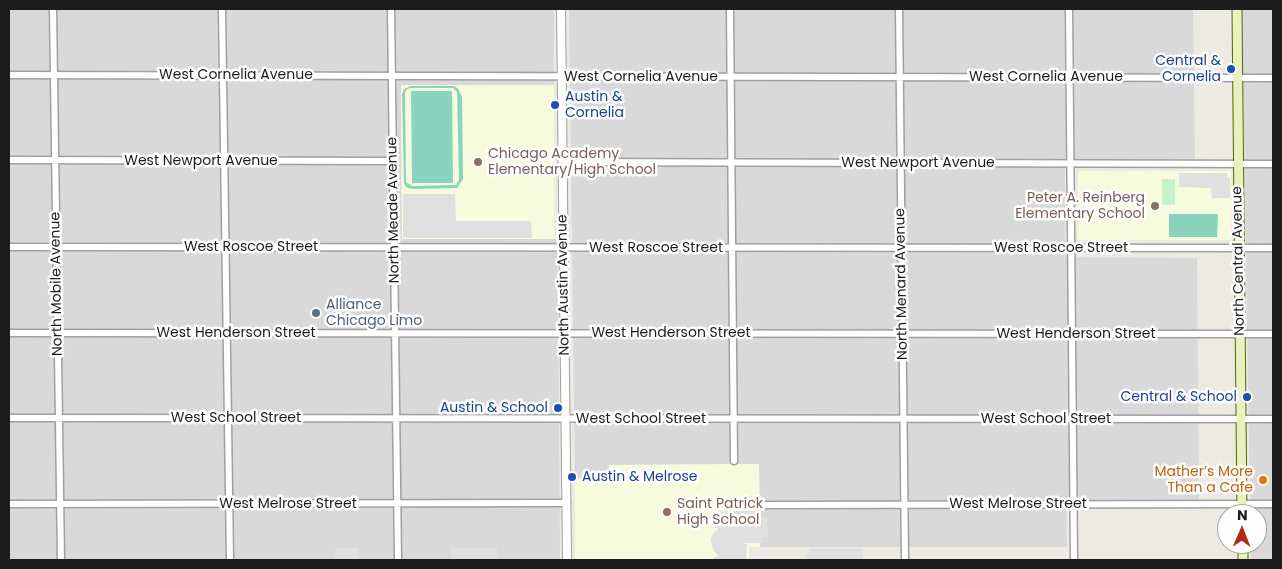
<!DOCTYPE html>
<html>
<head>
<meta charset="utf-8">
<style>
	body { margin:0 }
	#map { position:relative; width:1282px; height:569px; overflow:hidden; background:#eceae3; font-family:Poppins,sans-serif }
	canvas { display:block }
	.frame { position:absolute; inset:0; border:10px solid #1c1c1c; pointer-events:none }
	.north { position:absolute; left:1217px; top:504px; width:50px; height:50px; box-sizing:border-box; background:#fff; border:1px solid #a4a4a4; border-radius:50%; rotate:1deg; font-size:14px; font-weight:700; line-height:20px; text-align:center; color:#1c1c1c }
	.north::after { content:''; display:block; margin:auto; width:18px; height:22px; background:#b22917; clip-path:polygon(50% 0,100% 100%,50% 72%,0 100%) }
</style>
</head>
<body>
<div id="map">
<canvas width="1282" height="569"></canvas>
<div class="frame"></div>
<div class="north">N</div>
</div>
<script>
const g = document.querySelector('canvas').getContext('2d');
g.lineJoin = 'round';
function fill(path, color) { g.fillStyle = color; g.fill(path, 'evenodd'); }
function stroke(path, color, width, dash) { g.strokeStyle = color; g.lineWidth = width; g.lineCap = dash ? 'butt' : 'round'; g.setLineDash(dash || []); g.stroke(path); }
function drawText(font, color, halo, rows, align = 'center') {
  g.font = font + ' Poppins,sans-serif'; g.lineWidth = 5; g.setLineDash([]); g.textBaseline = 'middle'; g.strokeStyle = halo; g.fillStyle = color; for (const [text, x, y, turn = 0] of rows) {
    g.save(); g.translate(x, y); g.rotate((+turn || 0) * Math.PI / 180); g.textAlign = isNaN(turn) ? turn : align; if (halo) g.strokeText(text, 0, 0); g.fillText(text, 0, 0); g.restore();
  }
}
fill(new Path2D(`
	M9,9h545v76h-153l1,154h156l2,321h-551z
	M569,9h624l2,151 -130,-1v98l132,1 2,242h-133l1,47h-307l-1,-83 -150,1v14h-34z
	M1242,9h31v551h-22l-1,-16h7v-30h-7z`), '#dad9d9');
fill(new Path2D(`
	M401,85h153v154h-152z
	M1078,171h153v69h-153z
	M759,464l1,83h-11v13h-174v-81h33l1,-14z`), '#f7fbde');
fill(new Path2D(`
	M1162,179h13v26h-13z`), '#c4f2cd');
fill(new Path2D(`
	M411,86h42c6,1 6,6 9,10l1,83 -6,9 -45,1 -6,-2 -2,-4 -2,-89 2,-5zM410,88h43l4,4 2,88 -3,5 -44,1 -6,-4 -1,-88 1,-4z
	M411,91h41l1,92h-41z
	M1169,214h49l-1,23h-48z`), '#8ad3bf');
fill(new Path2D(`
	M1179,173h48v4l3,1v20h-18l-1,-10 -32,-1z
	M403,194h52l1,27h75l1,17h-129z
	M720,511h39l1,6h7l1,20 -6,1v5h-21l6,1 -1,15 -32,1v-3l5,-1 -6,-6 -2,-10 2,-7 6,-4 -5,-2v-4h4l2,-3z
	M337,548h21l1,12h-24v-11z
	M451,548h46v12h-46z
	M809,549h54v11h-57v-5l3,-1z`), '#e0e0e0');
const minor = new Path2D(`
	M53,9l8,551
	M222,9l8,551
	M391,9l7,551
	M730,9l4,452
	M899,9l6,551
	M1069,9l5,551
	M9,75l1264,3
	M9,160l384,1
	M562,162l711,2
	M9,247l1264,1
	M9,333l1264,1
	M9,418l1264,1
	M9,504l558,-1
	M763,505l510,-1`);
const tertiary = new Path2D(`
	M561,9l6,551`);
const secondary = new Path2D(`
	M1237,9l5,505
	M1243,544v16`);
stroke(minor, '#a0a0a0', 9);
stroke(tertiary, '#a0a0a0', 10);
stroke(secondary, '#536611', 11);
stroke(minor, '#fff', 6);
stroke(tertiary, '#fff', 8);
stroke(secondary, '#e9f1bc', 9);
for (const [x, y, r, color] of [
	[1231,69,5,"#1a4fb4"],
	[555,105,5,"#1a4fb4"],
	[478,162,5,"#8d6e63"],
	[1155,206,5,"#8d6e63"],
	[316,313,5,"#5c6f8a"],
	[1247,397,5,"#1a4fb4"],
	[558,408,5,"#1a4fb4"],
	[572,477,5,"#1a4fb4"],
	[1263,480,5,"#e8710a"],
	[667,512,5,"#8d6e63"]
]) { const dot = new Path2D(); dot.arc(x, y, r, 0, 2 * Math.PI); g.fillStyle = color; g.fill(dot); stroke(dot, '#fff', 2); }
drawText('14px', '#164399', '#fff', [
	["Central &",1221,61],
	["Cornelia",1221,77],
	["Austin &",565,97,"left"],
	["Cornelia",565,113,"left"],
	["Central & School",1237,397],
	["Austin & School",548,408],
	["Austin & Melrose",582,477,"left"]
], 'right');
drawText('14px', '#1c1c1c', '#fff', [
	["West Cornelia Avenue",236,75],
	["West Cornelia Avenue",641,77],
	["West Cornelia Avenue",1046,77],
	["West Newport Avenue",201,161],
	["West Newport Avenue",918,163],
	["North Meade Avenue",394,210,-91],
	["West Roscoe Street",251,247],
	["West Roscoe Street",656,248],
	["West Roscoe Street",1061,248],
	["North Central Avenue",1239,261,-91],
	["North Mobile Avenue",57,284,-91],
	["North Menard Avenue",902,284,-91],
	["North Austin Avenue",564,285,-91],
	["West Henderson Street",236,333],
	["West Henderson Street",671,333],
	["West Henderson Street",1076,334],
	["West School Street",236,418],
	["West School Street",641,419],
	["West School Street",1046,419],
	["West Melrose Street",288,504],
	["West Melrose Street",1018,504]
]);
drawText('14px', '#785e54', '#fff', [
	["Chicago Academy",488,154],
	["Elementary/High School",488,170],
	["Peter A. Reinberg",1145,198,"right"],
	["Elementary School",1145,214,"right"],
	["Saint Patrick",677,504],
	["High School",677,520]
], 'left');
drawText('14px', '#4e5e75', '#fff', [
	["Alliance",326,305],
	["Chicago Limo",326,321]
], 'left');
drawText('14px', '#c56008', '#fff', [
	["Mather’s More",1253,472],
	["Than a Cafe",1253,488]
], 'right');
</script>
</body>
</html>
